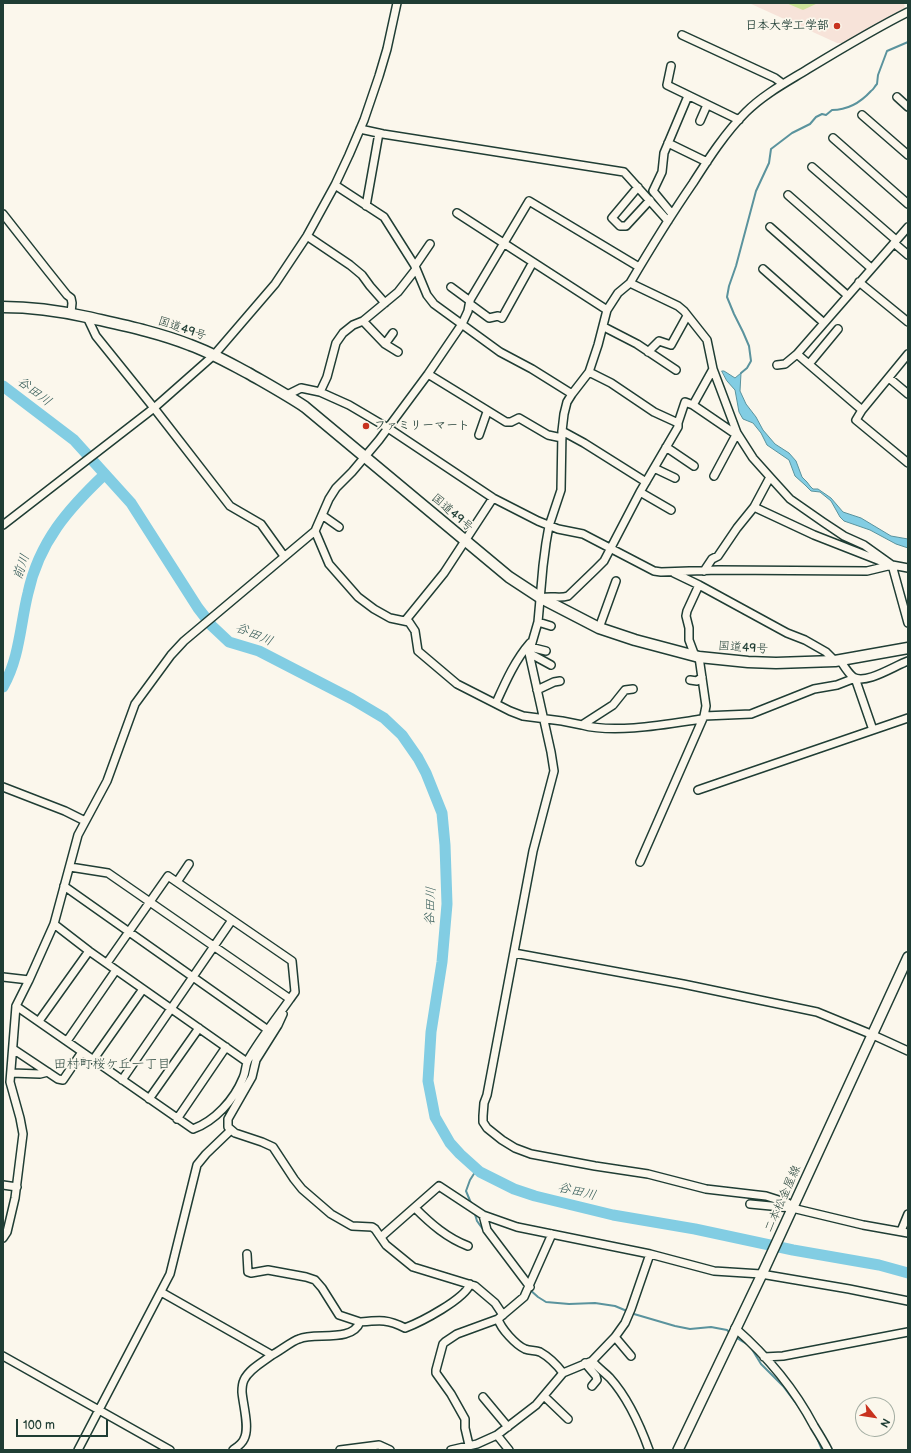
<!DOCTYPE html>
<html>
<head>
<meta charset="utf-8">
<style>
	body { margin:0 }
	#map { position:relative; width:911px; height:1453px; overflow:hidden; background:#fbf7ec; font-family:"Balsamiq Sans",sans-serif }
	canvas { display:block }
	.frame { position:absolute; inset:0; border:4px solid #1f3d34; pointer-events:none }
	.north { position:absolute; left:855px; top:1397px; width:40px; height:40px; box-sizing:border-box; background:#fbf7ec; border:1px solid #a3ada2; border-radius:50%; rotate:120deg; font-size:11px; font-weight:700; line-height:16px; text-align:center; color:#1f3d34 }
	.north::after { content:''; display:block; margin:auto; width:14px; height:18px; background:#c8321e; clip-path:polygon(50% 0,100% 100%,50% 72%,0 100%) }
	.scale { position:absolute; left:16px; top:1419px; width:92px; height:18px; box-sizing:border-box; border:2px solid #1f3d34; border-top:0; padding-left:5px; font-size:12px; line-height:14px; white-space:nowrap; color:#1f3d34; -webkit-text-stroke:3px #fbf7ec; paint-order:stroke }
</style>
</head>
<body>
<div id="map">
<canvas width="911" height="1453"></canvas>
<div class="frame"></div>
<div class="north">N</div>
<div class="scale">100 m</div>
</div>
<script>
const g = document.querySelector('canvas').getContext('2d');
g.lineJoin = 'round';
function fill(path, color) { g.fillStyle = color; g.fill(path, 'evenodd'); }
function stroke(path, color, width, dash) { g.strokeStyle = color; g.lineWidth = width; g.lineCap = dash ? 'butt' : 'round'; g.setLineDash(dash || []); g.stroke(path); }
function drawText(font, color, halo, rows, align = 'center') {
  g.font = font + ' "Balsamiq Sans","Klee One",sans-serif'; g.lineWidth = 3.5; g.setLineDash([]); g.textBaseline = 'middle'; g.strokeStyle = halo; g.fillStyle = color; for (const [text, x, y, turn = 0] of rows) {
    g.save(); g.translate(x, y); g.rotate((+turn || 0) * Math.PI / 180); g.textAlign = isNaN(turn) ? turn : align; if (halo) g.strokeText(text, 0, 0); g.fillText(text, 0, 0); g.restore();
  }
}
fill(new Path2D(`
	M749,3h155l1,5 -61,35h-7z`), '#f7e3d9');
fill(new Path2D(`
	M786,3h32l-15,7z`), '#cee59a');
const water = new Path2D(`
	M722,371h2l11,7 6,-5 -1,18 6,13 10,13 7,13 12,14 14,9 7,8 6,16 5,5 3,4 3,3h5l13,9 12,14 18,6 30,18 17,3v9l-12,-4 -26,-14 -26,-9 -4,-4 -9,-16 -11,-9 -9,-1 -6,-6 -10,-9 -6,-16 -22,-15 -6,-12 -8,-10 -10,-4 -4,-7 -4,-22 -8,-9z`);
fill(water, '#82cde3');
stroke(water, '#5a939d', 1);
stroke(new Path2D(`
	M741,373l6,-5 4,-7 -2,-15 -6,-14 -9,-18 -7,-17 2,-11 7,-20 20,-75 13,-28 2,-14 21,-16 18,-9 6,-7 6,-3 4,1 6,-5c15,0 29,-8 39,-19 3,-2 3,-4 6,-7l1,-9 9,-24 21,-9
	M471,1203l-5,-12 4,-11 7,-11
	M474,1211l3,10 10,14
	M509,1264l13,17
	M529,1289l9,8 8,5 23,2 26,-1 20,3 19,8 41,12 15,3 21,-2 16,3 3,3
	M735,1337l15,9 11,18 22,22 18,24
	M815,1433l7,17`), '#5a939d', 2);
stroke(new Path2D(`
	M3,386l71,54 57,63 67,105 14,18 17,16 30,9 93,48 32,19 18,17 16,23 8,15 16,40 3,32 2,59 -5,58 -11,70 -3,49 7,36 15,26 10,11 20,18 34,17 21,7 78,19 82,14 98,21 86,15 29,8
	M3,687c17,-30 17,-62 25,-94 11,-51 40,-84 77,-119`), '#82cde3', 11);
const minor = new Path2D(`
	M682,35l93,43 8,6
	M671,66l-4,19 72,35
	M897,97l11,10
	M862,115l46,40
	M700,121l7,-16
	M360,129l23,5 241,38 44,49
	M833,138l75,66
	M668,143l39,19
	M812,167l84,73
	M335,185l49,32 31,49 12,29 7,9 66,48 32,17 40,25
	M638,187l-26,31 8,8h6l24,-26
	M788,195l83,73
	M366,206l13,-73
	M457,213l150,97
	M3,214l44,56 20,25 4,3 1,5 -1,10
	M672,214l-19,-23 9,-19 2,-19 24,-57
	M770,227l77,68
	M908,227l-111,127 65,56 46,-56
	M307,236l43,29 12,10 8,11 15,17
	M894,243l14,12
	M415,266l15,-22
	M763,269l61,54
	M859,282l49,40
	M630,283l48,23 6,5 23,29 6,29 24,64 16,25 17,19 -16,30 -17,21 -19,28 -6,3 -8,12
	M451,287l19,14
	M470,304l19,14 9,-2 4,2 31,-56
	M87,317l9,19 58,72 76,98 31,18 23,32
	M363,321l22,23 13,8
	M604,327l33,17 39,26
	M385,344l8,-11
	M648,352l11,-11 12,4 16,-29
	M809,364l29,-35
	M777,365l8,-1 12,-10
	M428,374l78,48h5l8,-4 29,17 14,3
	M889,378l19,16
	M320,392l7,-15 9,-34 7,-10 10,-8 10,-4 35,-29 18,-23
	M287,395l14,-7 19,4 29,13 39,23 105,70 45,23 20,8 25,5 71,37 7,1 57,-2 149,1 25,-6 16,3
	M693,405l20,-36
	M862,410l-6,10 52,43
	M678,423l7,-21 8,3 41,28h3l-23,43
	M562,431l22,12 62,39
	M479,435l8,-23
	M666,447l28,19
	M654,468l21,10
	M770,477l20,22 33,23 21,14 20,9 28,20 16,58
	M640,492l31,18
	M754,507l60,28 69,27
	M322,515l17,12
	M3,525l151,-117 60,-53 61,-71 32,-48 28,-51 14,-30 15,-35 15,-44 8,-27 10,-46
	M315,531l14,33 29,33 16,12 16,9 19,4 6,9 3,20 39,33 53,27 13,5 39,5 20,4 31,-20 12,-15 8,-1
	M674,573l25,12 88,48 18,7 21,12 9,9
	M541,598c10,-3 18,1 27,-2l28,-27 8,-8 36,-69 38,-65v-4l-24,-11 -43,-29 -22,-11
	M405,621l39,-48 49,-75
	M538,622l13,4
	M599,628l17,-47
	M530,647l16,4
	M529,653l22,12
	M695,656l-6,-16v-12l-3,-12 1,-5 12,-26
	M840,660c4,6 8,13 13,17 13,8 41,-11 55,-16
	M690,680l7,1 5,-4
	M537,690l17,-8 6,-1
	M496,703c9,-20 19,-43 34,-60
	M704,716l47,-2 63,-25 23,-4 18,-7 18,52
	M582,725c33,9 86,-1 120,-6
	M3,787l62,24 20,10
	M698,790l210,-72
	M640,862l64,-146 2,-10 -7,-49
	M177,882l12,-18
	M64,886l204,144
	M54,924l35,27 158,111
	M514,953l169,31 134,28 56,23 35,16
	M107,963l61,-87 124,85 3,31 -5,7
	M3,977l26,3
	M16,1006l177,123c22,-8 41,-29 50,-51 3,-6 2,-12 5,-18 12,-21 28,-41 42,-61l-182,-126 -38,-6
	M283,1014l-5,11 -22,35 -4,17 -24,42v8l7,6 27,9 11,5 21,32 8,10 29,25 21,12 20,1 3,2 11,16 27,22 62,19 20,17 8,12
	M39,1021l50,-70
	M67,1041l49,-71
	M13,1049l45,30 5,1 19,-28
	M93,1060l50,-71
	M11,1073l29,1 8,-2
	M122,1080l110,-160
	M149,1099l50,-71
	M177,1119l49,-72
	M3,1185l14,2
	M750,1204l42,4 71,17 45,8
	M415,1208c16,16 32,30 53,38
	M792,1208l-4,-5 -22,-7 -60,-7 -58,-15 -53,-8 -64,-12 -16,-6 -13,-8 -15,-12 -4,-6v-6l1,-13 3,-8 46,-244 21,-80 -3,-19 -22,-99 9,-31 5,-56 3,-23 3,-17 12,-36 1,-59 2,-17 3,-12 5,-8 17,-22 9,-27 9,-35 11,-17 12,-10c20,-34 41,-68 63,-100 16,-25 32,-50 53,-71 18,-18 41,-30 62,-43 33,-20 66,-40 100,-57
	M483,1215l4,15 43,57
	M901,1231l7,-17
	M381,1237l58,-51 44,29 34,12 133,27 64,17 47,3 88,15 59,12
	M3,1238l4,-6 8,-34 8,-64 -3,-16 -10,-36 6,-76 13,-26 25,-56 24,-89 29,-54 28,-77 36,-49 13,-14 131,-110 14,-32 7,-11 16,-16 27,-32 49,-66 34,-50 6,-13 2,-11 59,-99 110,66
	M247,1254l1,18 3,1 17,-3 38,7 9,3 7,8 17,27 21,7
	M161,1292l111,63c8,-4 20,-14 27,-16 16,-7 53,4 61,-17 20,-2 28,-3 45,6 16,-6 60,-29 65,-44
	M498,1319c3,10 18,26 27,30 5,2 10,1 15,3 9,5 17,13 23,21
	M735,1328c32,28 59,60 79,98 5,8 10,16 14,24
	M615,1337l16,19
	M3,1356l167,94
	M764,1357l19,-1 125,-24
	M592,1361c5,6 12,11 18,17 18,20 30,47 39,72
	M585,1363l11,13 1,4 -5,6
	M544,1396l24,23
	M483,1397l25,30
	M469,1445l-4,-17v-9l-14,-25 -15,-21v-3l7,-26 2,-2 12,-8 41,-15 26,-22 28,-63
	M78,1450l92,-176 27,-109 9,-11 25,-24
	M233,1450c4,-3 9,-6 11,-11 6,-11 -1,-34 -2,-47 0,-4 0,-8 2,-12 5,-11 19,-18 28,-25
	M340,1450l39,-5 11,5
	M451,1450l26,-6 20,-9
	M509,1450l-12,-15 39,-30 27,-32 29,-12 23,-24 10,-14 6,-14 19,-55`);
const major = new Path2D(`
	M678,1450l86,-180 144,-313`);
const highway = new Path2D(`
	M3,307c29,0 57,4 84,10 35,8 70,15 103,28 20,7 39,18 58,28 19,11 39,22 57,34l204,170 32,21 58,30 36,12 64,17 49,5 28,1 59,-2 73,-13`);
stroke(minor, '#1f3d34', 10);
stroke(major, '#1f3d34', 12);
stroke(highway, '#1f3d34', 13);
stroke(minor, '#fbf7ec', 7);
stroke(major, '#fbf7ec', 9);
stroke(highway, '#fbf7ec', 10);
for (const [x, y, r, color] of [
	[837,26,4,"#c8321e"],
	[366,426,4,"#c8321e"]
]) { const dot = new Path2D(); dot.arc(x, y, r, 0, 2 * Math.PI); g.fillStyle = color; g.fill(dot); stroke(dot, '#fbf7ec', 1.5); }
drawText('bold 12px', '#1f3d34', '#fbf7ec', [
	["日本大学工学部",829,26],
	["ファミリーマート",374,426,"left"]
], 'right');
drawText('12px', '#1f3d34', '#fbf7ec', [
	["国道49号",182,329,19],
	["国道49号",452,513,41],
	["国道49号",743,648,4],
	["二本松金屋線",783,1199,-66]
]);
drawText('italic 13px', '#335a57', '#fbf7ec', [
	["谷田川",34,392,37],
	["前川",22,567,-71],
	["谷田川",254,635,23],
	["谷田川",431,906,-87],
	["谷田川",577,1192,13]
]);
drawText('13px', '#1f3d34', '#fbf7ec', [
	["田村町桜ケ丘一丁目",112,1065]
]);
</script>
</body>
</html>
